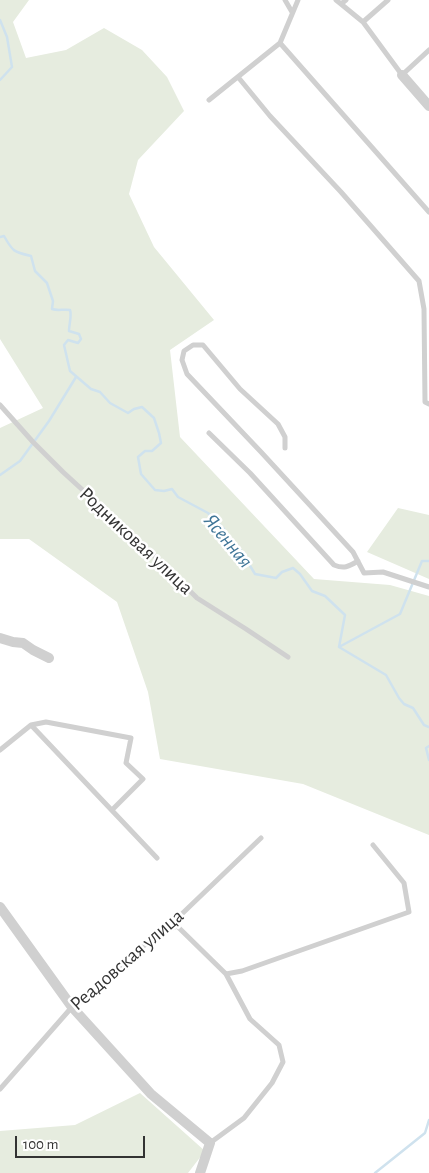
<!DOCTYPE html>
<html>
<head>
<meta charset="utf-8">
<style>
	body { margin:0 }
	#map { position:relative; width:429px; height:1173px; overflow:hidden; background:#fff; font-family:"Alegreya Sans",sans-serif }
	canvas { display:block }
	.scale { position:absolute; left:15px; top:1136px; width:130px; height:22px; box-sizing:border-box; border:2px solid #333; border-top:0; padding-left:6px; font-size:15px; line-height:18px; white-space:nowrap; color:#333; -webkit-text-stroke:4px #fff; paint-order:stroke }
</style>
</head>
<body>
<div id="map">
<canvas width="429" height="1173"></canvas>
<div class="scale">100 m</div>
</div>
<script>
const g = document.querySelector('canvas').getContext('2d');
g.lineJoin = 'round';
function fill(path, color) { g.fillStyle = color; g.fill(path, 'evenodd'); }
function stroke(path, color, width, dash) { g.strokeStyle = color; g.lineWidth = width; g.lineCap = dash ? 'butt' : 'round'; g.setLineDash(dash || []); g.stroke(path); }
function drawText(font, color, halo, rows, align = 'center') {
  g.font = font + ' "Alegreya Sans",sans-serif'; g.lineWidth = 5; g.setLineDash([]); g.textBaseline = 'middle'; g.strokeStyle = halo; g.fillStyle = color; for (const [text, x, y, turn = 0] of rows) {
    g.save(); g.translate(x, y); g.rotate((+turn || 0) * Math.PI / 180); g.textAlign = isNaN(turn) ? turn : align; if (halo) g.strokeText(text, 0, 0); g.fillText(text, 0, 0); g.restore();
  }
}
fill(new Path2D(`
	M0,0h29l-16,22 13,36 40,-8 38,-22 38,22 25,27 17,34 -46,49 -9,34 25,53 60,73 -44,30 10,87 134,142 76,6 39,11v239l-126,-51 -143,-25 -12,-67 -31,-90 -88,-63h-29v-111l43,-20 -43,-69z
	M398,508l31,7v64l-62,-27z
	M140,1093l65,58 -17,22h-188v-42l75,-6z`), '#e6ecdf');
stroke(new Path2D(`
	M0,20l7,17 5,30 -12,13
	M0,237l4,-1c9,16 10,16 27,20l4,15 12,12 6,18 -1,8c5,2 12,0 18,1 2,6 -1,14 -1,21l10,3 2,5 -3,4 -10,-3 -4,5 6,26 21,18 9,3 10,11 18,10 6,-4 8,-2 12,11 5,15 2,10 -9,8h-7l-7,6 3,17 14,16 9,1 8,-2 6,8 30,16 16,16 2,14 12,3 17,28 21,4 6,-6 11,-4 7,6 12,17 13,5 20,19 -6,32 47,28 13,23 5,6 9,4 11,17 5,2
	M0,475l20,-14 29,-40 27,-44
	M339,647l61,-33 22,-53h7
	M429,746l-3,2 3,12
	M375,1173l50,-40 4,-13`), '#cfe2ee', 2.5);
stroke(new Path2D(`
	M285,0l7,12
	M336,0l5,4 5,-4
	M341,4l22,18 25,-22
	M363,22l39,53 27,-25
	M280,43l149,169
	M238,77l32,39 71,76 78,89 5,28 1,93 4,2
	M209,100l71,-57 18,-43
	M0,405l33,37 30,30 82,75 52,51 49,31 42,28
	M209,433l41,40 84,92c10,4 14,2 24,-4
	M285,448v-11l-7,-13 -38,-35 -37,-44h-10l-9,6 -2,9 5,14 74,78 92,100 11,21 19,-1 46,15
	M31,725l15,-3 85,16 -5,25 17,16 -31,31
	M0,750l31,-25 126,133
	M168,930l9,-4 49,48 16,-3 167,-59 -5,-29 -31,-38
	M0,1089l72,-82 24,-15 32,-35 35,-25 98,-94
	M210,1143l34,-25 28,-35 11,-21 -4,-17 -29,-26 -24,-45`), '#d0d0d0', 5);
stroke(new Path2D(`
	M402,75l27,31
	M0,638l13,4 10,1 10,7 16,8
	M0,907l72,100 79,87 59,49 -10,30`), '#d0d0d0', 10);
drawText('20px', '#333', '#fff', [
	["Родниковая улица",136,541,43],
	["Реадовская улица",127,960,-41]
]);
drawText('italic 21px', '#3f7597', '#fff', [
	["Ясенная",228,541,50]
]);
</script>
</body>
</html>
